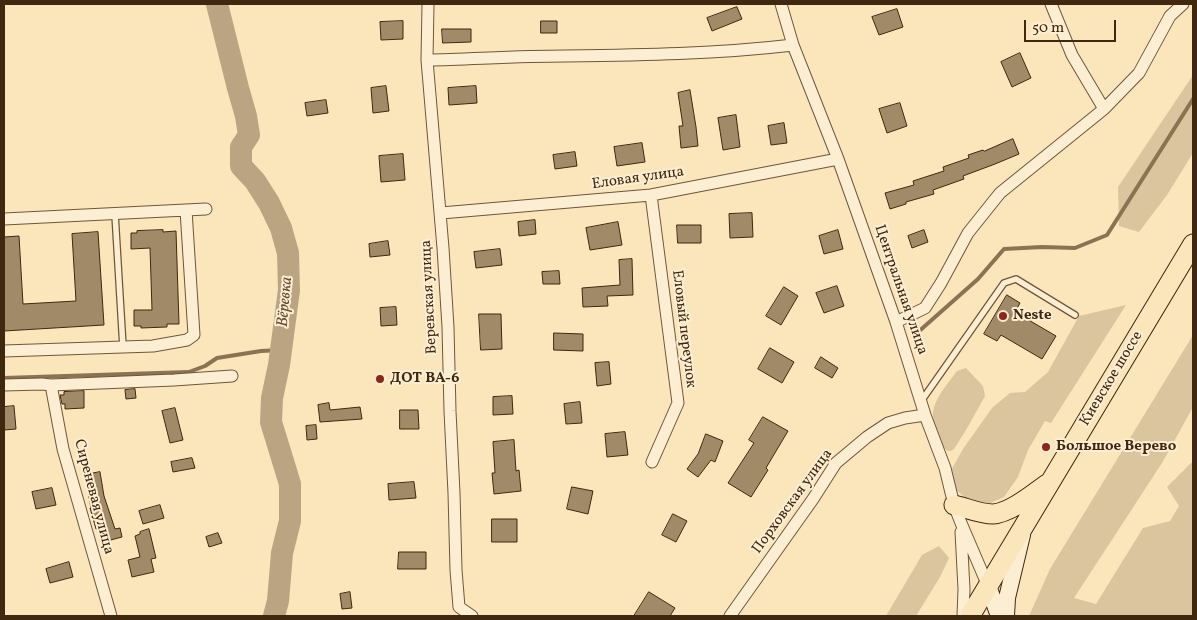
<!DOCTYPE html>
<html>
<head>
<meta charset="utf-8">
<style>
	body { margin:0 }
	#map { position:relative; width:1197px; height:620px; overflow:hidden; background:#fbe5bb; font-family:Vollkorn,serif }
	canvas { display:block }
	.frame { position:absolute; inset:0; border:5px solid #40270f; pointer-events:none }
	.scale { position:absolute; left:1024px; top:20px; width:92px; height:22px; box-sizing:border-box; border:2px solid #40270f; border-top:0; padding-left:6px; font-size:15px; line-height:18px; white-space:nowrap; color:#40270f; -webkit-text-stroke:4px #fceed3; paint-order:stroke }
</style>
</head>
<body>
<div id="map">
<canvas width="1197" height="620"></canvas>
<div class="frame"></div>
<div class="scale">50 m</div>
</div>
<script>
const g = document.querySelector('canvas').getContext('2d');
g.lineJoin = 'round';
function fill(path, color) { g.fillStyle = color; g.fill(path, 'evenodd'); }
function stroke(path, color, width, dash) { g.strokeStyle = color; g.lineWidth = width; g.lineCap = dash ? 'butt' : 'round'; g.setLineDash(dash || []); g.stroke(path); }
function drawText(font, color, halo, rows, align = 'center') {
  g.font = font + ' Vollkorn,serif'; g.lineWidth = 4; g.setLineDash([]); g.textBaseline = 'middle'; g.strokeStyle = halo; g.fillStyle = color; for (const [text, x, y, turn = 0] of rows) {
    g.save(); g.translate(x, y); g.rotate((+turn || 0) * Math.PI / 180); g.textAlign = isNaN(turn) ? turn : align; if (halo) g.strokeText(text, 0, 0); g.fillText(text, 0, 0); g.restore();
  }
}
fill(new Path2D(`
	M1193,75v78l-26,42 -28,37 -20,-6 -1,-39z
	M1126,305l-75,118 -6,-2 -17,29 -10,27 -14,20 -16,7 -19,-3 -16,-14 -3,-15 13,-23 29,-41 18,-15 15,-1 23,-20 31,-56z
	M1193,335v72l-31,56 -88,135 22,6 47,-76 27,-7 9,-15 -12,-19 26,-26v155h-164l21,-47z
	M966,368l17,18 2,10 -19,34 -12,19 -3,2h-3l-4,-3c-4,-9 -10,-21 -11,-31 -1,-17 15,-33 24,-46z
	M939,546l10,12 -9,19 -24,39h-30l36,-61z`), '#dbc59e');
stroke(new Path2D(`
	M917,333l61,-54 26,-30 38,-2 33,1 32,-13 86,-136
	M4,378l185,-6 16,-6 12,-8 44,-7 20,-1`), '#8a7253', 4);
stroke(new Path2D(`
	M217,4l21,84 8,28 3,19 -8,12v19l14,15 14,22 12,25 7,25 1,37 -10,75 -7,33 -1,24 19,62v37l-8,32 -4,48 -4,15`), '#bba481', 22);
const building = new Path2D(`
	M737,7l5,12 -30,12 -5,-13z
	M897,9l6,18 -24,8 -7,-18z
	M403,21v18l-22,1 -1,-18z
	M541,21h16v12h-16z
	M442,29h29v13l-28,1z
	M1020,53l11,25 -19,9 -11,-25z
	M386,86l3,25 -16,2 -2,-25z
	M476,86l1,17 -28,2 -1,-17z
	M690,90l6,37 2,19 -17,2 -2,-22h4l-5,-33z
	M326,100l2,13 -21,3 -2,-13z
	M900,103l7,23 -20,7 -8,-24z
	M736,115l4,32 -17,3 -5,-32z
	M784,123l3,20 -16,2 -3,-19z
	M1013,139l6,15 -24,10 -32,12 1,3 -31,11 1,4 -28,8v2l-16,5 -5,-16 29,-8 -1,-4 31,-10 -1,-4 26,-9 -1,-3 15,-5 1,1z
	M642,143l3,19 -28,4 -3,-19z
	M575,152l2,14 -22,3 -2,-14z
	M403,154l2,26 -24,2 -2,-26z
	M752,213l1,24 -23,1 -1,-24z
	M535,220l1,14 -17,2 -1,-14z
	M618,222l4,23 -32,5 -4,-22z
	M677,225h24v18h-23z
	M163,230v2l13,-1 3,93h-12v3l-26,1v-2h-7v-16h18l-2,-62 -19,1v-16h6v-2z
	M838,230l5,19 -19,5 -5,-18z
	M924,230l4,12 -16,6 -4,-12z
	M98,232l6,93 -100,6v-94l15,-1 4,68 53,-3 -4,-67z
	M388,241l2,14 -20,2 -1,-13z
	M500,249l2,16 -26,3 -2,-16z
	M632,259l1,36 -26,1 1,10 -25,1 -1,-19 38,-3 -1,-25z
	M559,271l1,13h-17l-1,-12z
	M837,286l7,20 -20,7 -8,-20z
	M784,287l14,9 -17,29 -15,-9z
	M1007,295l13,8 -5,9 41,24 -14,23 -41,-24 -4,6 -13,-7z
	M396,307l1,18 -16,1 -1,-18z
	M479,314h22l1,35 -21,1z
	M554,333l29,1v17l-29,-1z
	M770,348l24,14 -12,21 -24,-14z
	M821,357l17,11 -6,10 -17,-10z
	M609,362l2,22 -14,2 -2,-23z
	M135,389l1,9 -10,1 -1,-9z
	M84,391v17l-19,1v-5h-3l-2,-9h4v-3z
	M512,396l1,18 -20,1v-18z
	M580,402l2,21 -16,1 -2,-20z
	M329,403l1,7 30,-3 2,12 -42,3 -2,-17z
	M14,406l2,23 -12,1v-23z
	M175,408l8,32 -13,3 -8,-32z
	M400,410h18l1,19h-19z
	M763,417l25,14 -22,37 2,2 -17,27 -23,-14 26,-40 -5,-3z
	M316,425l1,14 -10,1 -1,-14z
	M625,432l3,23 -21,2 -2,-23z
	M706,434l17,7 -8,21 -4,-2 -13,17 -11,-8 11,-15z
	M514,440l2,31 3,-1 2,21 -27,3 -2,-21h3l-2,-31z
	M192,458l3,10 -22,4 -2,-10z
	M100,472l4,24 11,33 5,-1 2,9 -19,5 -4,-14 -3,1 -6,-21h1l-6,-33z
	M414,482l2,16 -27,2 -1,-16z
	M572,487l21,4 -5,23 -21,-5z
	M52,488l4,17 -20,4 -4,-17z
	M160,505l4,13 -21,6 -4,-13z
	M673,514l14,7 -11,21 -14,-7z
	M492,519h25v23h-25z
	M149,529l7,29 -5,1 3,13 -22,5 -4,-17 12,-3 -5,-21 5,-2v-2z
	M218,533l4,10 -13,4 -3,-10z
	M399,552h27v17h-28z
	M69,562l4,15 -23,6 -4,-14z
	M350,592l2,16 -10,1 -2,-15z
	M649,592l26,16 -5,8h-36z`);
fill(building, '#a18a68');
stroke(building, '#40270f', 1);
const lane = new Path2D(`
	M115,214l8,133
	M922,400l82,-117 12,-4 59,36`);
const street = new Path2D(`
	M428,4l-1,56 16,188 5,79 2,84 4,82 2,77 3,37 13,9
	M781,4l12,41 45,114 58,163 29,93 20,53 9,37 7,18 27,63
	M1051,4l21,51 32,54
	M427,60c46,-1 92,-4 138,-4 76,-1 152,-2 228,-11
	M651,195l27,208 -26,59
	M441,213l210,-18 187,-36
	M4,219l202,-10
	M896,322l29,-14 16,-25 27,-50 32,-40 104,-84 35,-36 31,-57 13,-12
	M4,351l149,-5 34,-6 7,-5 -8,-125
	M4,385l38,-1 9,1 123,-5 58,-4
	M51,385l12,64 48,167
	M961,532l3,57 -1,27
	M730,616l83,-117 23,-36 31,-26 21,-14 17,-5 20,-3`);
const secondary = new Path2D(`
	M988,586l11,30
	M1006,616l1,-18 15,-63`);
const primary = new Path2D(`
	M954,505c13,3 26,9 39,9 17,-1 40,-20 54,-30
	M970,616l223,-372`);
stroke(lane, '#6f563a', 8);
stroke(street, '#6f563a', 13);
stroke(secondary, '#40270f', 18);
stroke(primary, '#40270f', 21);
stroke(lane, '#fceed3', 5.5);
stroke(street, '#fceed3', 11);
stroke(secondary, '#fceed3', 16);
stroke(primary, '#fbe5bb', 19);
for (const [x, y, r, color] of [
	[1003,316,5,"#8f2418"],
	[380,379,5,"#8f2418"],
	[1046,447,5,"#8f2418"]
]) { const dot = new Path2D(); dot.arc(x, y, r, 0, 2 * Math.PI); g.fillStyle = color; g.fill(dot); stroke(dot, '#fceed3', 2); }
drawText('15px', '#40270f', '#fceed3', [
	["Еловая улица",638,179,-8],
	["Центральная улица",900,290,71],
	["Веревская улица",430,297,-93],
	["Еловый переулок",683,329,83],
	["Киевское шоссе",1112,379,-59],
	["Сиреневая улица",93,497,75],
	["Порховская улица",793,502,-54]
]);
drawText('bold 15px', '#40270f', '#fceed3', [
	["Neste",1013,316],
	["ДОТ ВА-6",390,379],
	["Большое Верево",1056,447]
], 'left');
drawText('italic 16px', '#654c31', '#fceed3', [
	["Вёревка",286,302,-85]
]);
</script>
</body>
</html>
